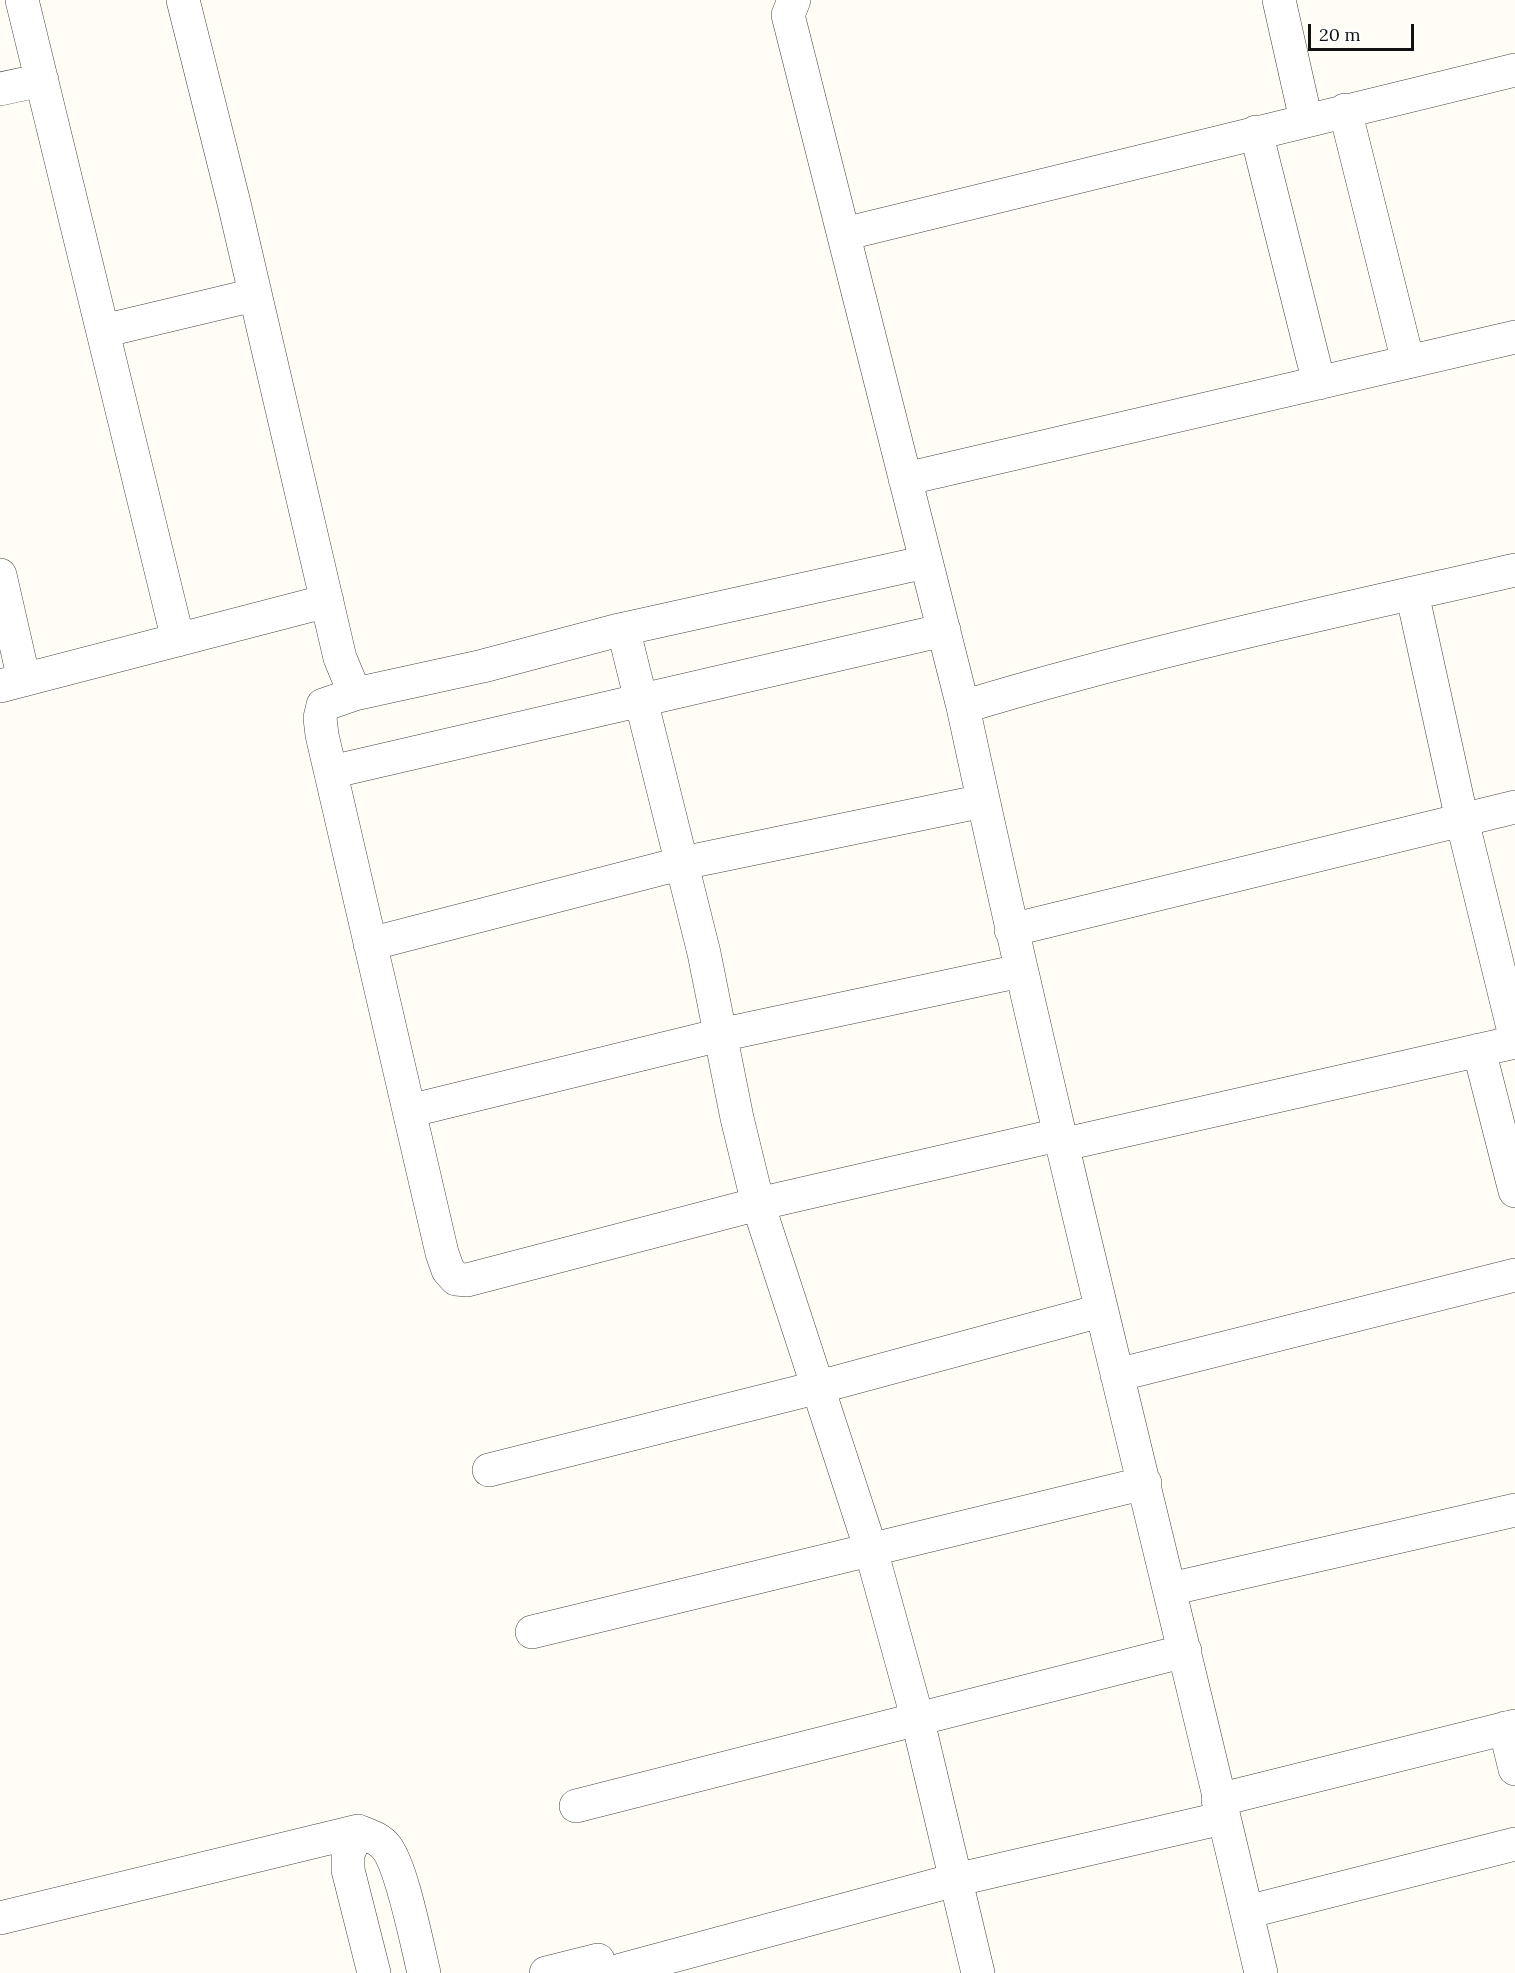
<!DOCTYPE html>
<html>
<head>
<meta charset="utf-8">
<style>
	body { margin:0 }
	#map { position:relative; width:1515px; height:1973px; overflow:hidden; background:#fffdf5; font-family:Lora,serif }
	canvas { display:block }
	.scale { position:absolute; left:1308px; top:24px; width:106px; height:27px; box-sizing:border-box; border:3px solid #111; border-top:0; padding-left:8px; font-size:18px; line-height:21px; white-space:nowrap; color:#111; -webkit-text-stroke:4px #fff; paint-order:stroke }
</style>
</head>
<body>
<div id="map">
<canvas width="1515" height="1973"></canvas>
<div class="scale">20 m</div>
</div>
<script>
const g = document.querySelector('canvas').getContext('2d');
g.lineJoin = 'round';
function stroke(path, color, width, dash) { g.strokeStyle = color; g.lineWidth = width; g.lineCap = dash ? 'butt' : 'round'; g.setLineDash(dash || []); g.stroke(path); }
const minor = new Path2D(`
	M22,0l156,640
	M183,0l51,203 106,455 15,36 128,-28 136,-36 7,10 78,313 33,165 21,86 113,346 46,167 61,256
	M794,0l-6,15 175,692
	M1279,0l27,120
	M0,89l42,-9
	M1345,110l63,252
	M1256,132l63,251
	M844,234l671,-164
	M103,331l151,-36
	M905,479l610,-142
	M0,575l24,105
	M1412,593l50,227 53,216
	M619,630l307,-68
	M0,686l327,-85
	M355,694l-32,11 -3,13 2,17 120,518 6,17 8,9 11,1 291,-76 300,-69
	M331,772l613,-142
	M1011,930l504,-123
	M370,944l313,-81 300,-62
	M1479,1050l36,141
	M409,1111l311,-76 300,-64
	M1061,1145l454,-103
	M1117,1375l398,-100
	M489,1470l330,-83 281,-76
	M1170,1589l345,-79
	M532,1632l613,-149
	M1505,1728l10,41
	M1218,1800l297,-74
	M576,1806l609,-155
	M358,1831l-10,23v16l26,103
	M1247,1912l268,-68
	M0,1918l358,-87c10,4 21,7 28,16 16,19 31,98 38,126
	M621,1970l334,-90 268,-62
	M546,1973l52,-13
	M1261,1973c-99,-422 -207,-842 -298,-1266 181,-55 368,-95 552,-137`);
stroke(minor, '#444', 34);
stroke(minor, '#fff', 33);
</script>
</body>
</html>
